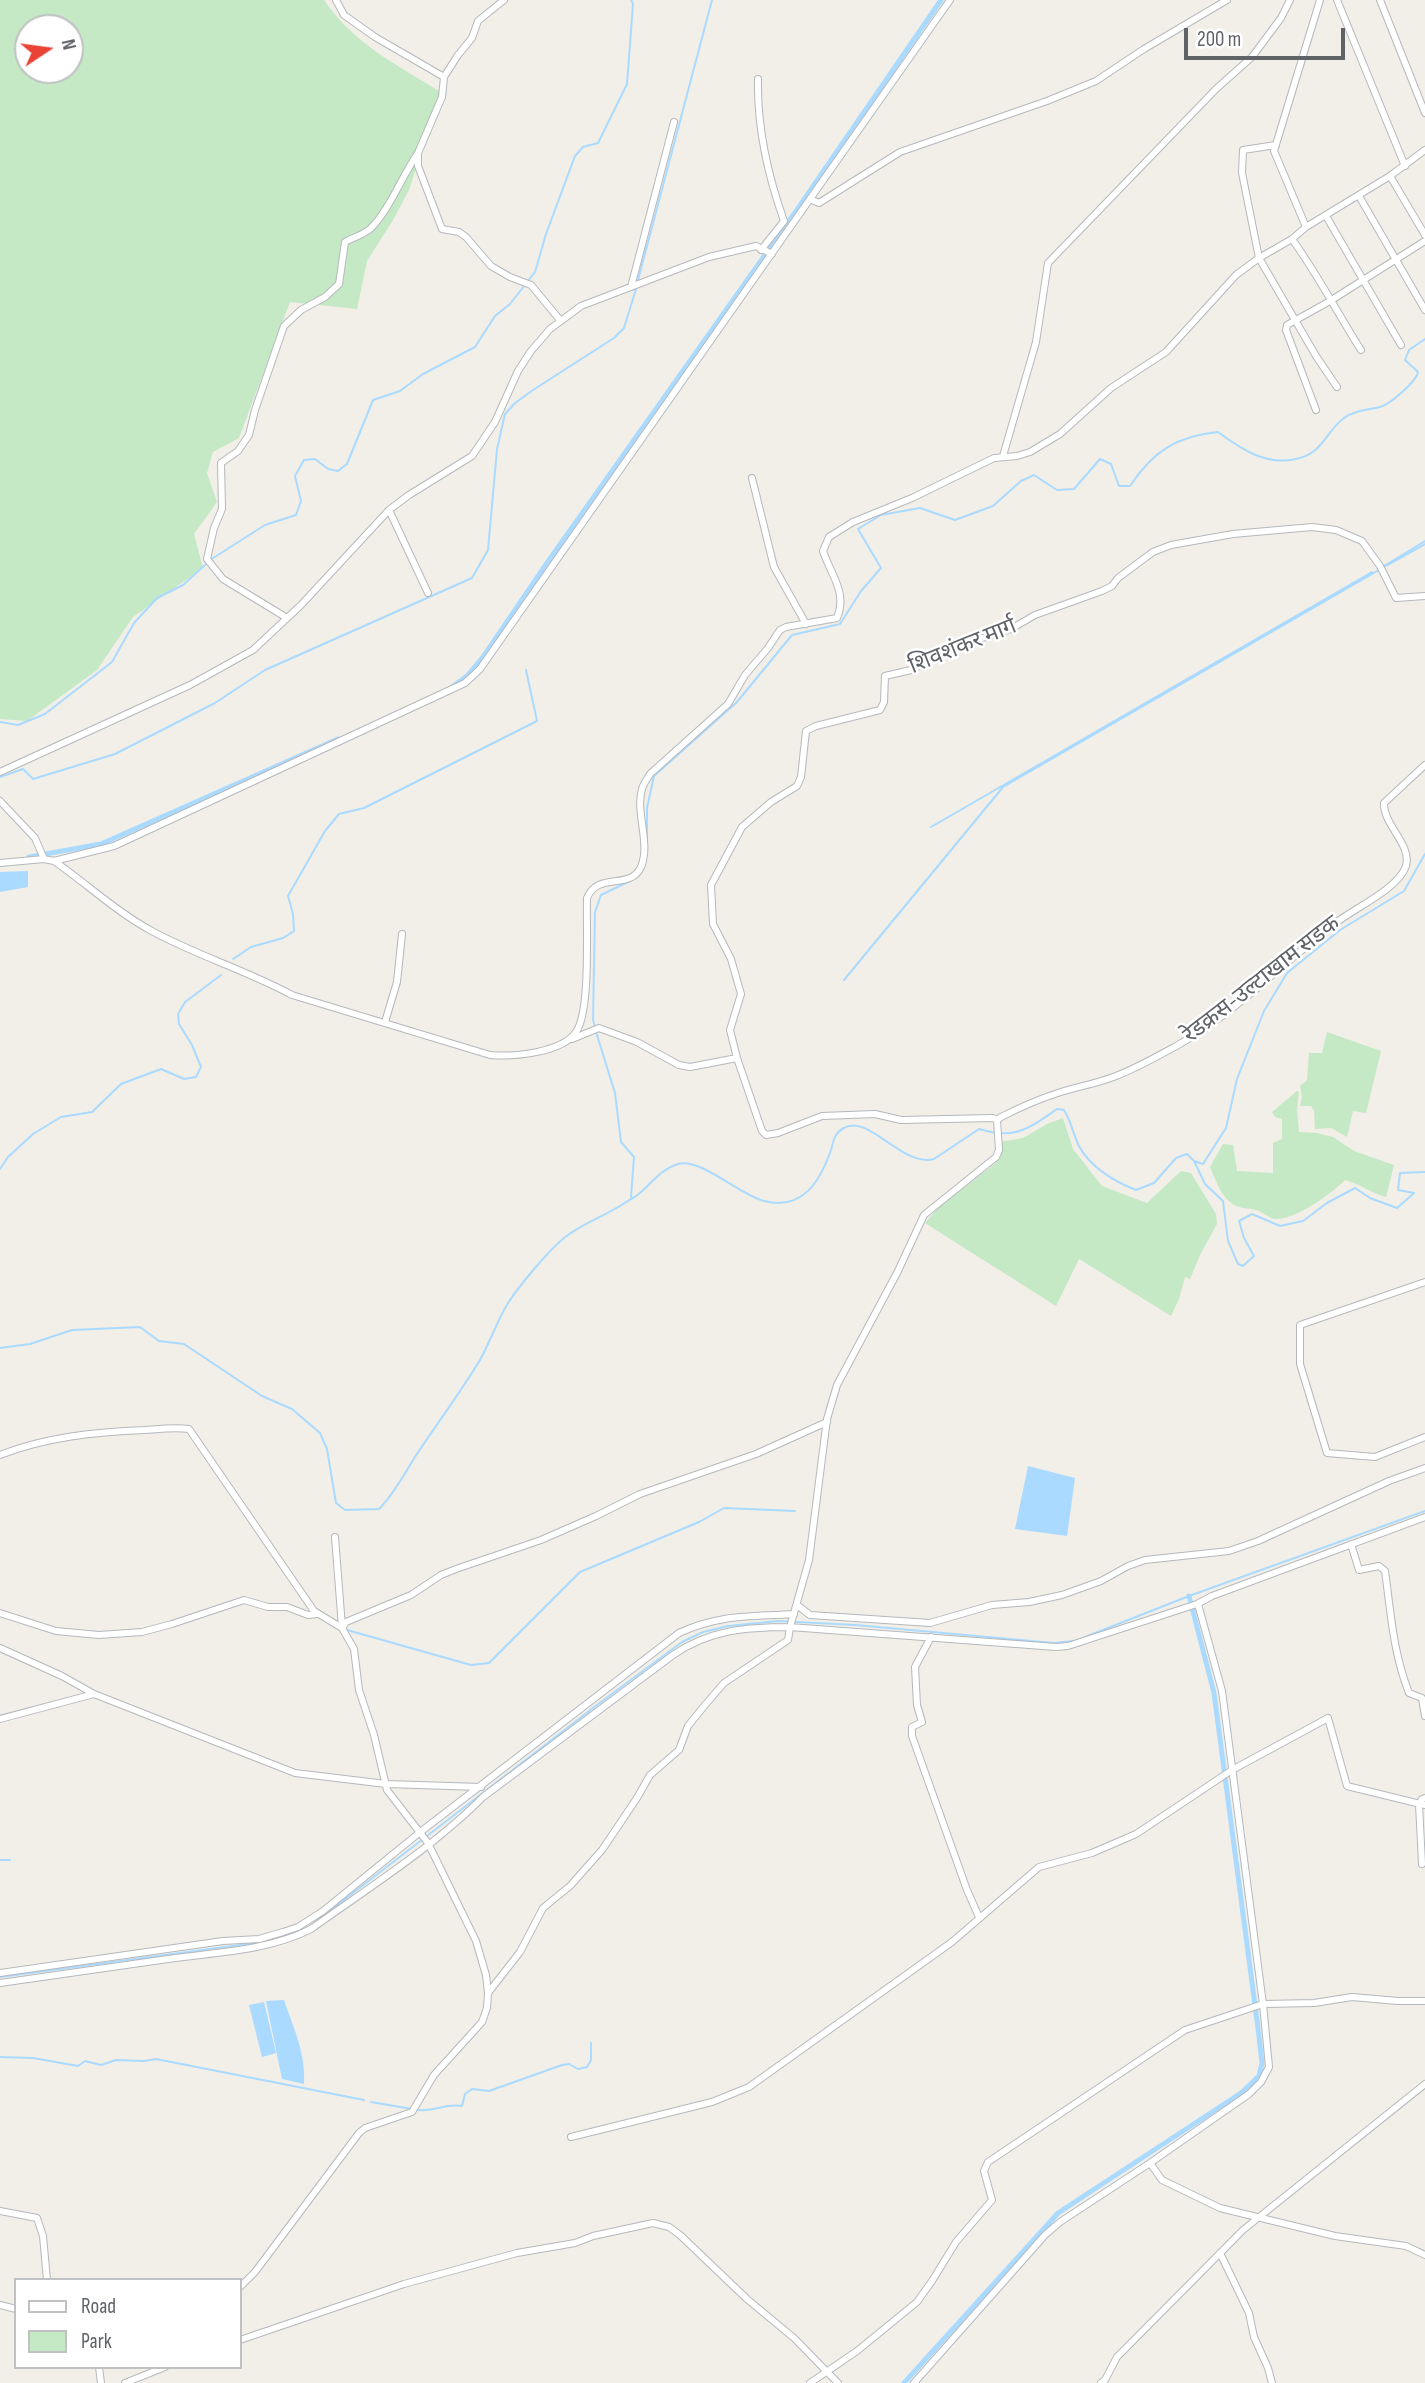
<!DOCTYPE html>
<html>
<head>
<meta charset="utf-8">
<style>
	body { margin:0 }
	#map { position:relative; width:1425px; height:2383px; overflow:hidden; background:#f1efe8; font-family:"Sofia Sans Condensed",sans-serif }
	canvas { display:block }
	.legend { position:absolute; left:14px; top:2278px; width:228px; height:91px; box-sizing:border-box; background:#fff; border:2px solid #bfc1c3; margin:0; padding:9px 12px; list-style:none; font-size:21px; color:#5f6368 }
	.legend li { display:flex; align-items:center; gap:14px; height:35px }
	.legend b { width:35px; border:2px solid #bfc1c3 }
	.north { position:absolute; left:14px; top:14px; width:70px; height:70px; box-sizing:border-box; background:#fff; border:2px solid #bfc1c3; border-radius:50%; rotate:77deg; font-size:19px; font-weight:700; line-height:28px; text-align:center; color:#5f6368 }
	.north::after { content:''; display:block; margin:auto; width:24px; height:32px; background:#ea4335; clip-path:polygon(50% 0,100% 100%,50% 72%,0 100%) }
	.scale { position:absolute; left:1184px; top:28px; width:161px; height:32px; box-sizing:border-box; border:4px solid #5f6368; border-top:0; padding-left:9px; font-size:21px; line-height:24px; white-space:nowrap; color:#5f6368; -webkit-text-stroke:5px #fff; paint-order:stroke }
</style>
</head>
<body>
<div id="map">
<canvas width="1425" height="2383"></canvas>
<ul class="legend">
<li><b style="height:9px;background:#fff"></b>Road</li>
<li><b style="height:19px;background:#c5e8c5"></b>Park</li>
</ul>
<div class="north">N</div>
<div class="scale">200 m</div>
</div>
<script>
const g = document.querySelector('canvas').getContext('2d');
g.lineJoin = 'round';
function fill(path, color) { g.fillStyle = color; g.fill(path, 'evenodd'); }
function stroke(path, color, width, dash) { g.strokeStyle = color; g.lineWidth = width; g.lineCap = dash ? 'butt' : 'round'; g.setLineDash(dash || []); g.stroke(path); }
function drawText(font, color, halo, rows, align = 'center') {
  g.font = font + ' "Sofia Sans Condensed","Noto Sans Devanagari",sans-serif'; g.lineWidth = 5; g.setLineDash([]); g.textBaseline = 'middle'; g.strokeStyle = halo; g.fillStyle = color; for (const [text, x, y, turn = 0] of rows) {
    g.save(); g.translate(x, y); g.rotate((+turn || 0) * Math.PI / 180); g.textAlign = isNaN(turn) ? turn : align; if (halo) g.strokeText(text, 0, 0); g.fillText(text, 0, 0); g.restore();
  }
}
fill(new Path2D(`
	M0,0h324c29,43 74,66 117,92l-32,98 -16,30 -26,41 -10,48 -67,-7 -51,136 -26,14 -6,21 10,29 -23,32 9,34 -70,49 -36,53 -70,51 -27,-2zM28,28h42v42h-42z
	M1327,1032l54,19 -15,62 -13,-2 -6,26 -16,-9 -16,1 -1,-18 -3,-5h-11l2,-9 -2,-11 7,-6 2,-27h13z
	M1297,1091l2,1 -2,18 2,22 18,1 16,4 21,14 40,14 -8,32c-15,-4 -26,-13 -41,-17 -13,14 -52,41 -71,39 -5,-1 -10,-6 -15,-8 -11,-4 -21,-1 -30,-10 -9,-7 -14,-23 -19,-34l13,-23 10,1 4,26 36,2v-30l9,-4v-20l-7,-2 -3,-5z
	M1063,1118l10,31 29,37 45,17 34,-32 10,2 25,41 1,10 -17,31 -10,24 -5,-2 -6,22 -8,17 -92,-57 -23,47 -131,-83 13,-15 58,-45 5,-8 -1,-13 23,-4 24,-14z`), '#c5e8c5');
fill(new Path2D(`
	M28,871v16l-28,5v-20z
	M1028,1466l47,12 -8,58 -52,-7z
	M284,2000c10,29 22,54 20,84l-22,-5 -16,-78z
	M264,2002l12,51 -14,4 -13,-52z`), '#aadaff');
stroke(new Path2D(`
	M638,280l74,-280
	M210,560l55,-35 31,-10 5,-14 -6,-25 9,-16 11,-1 13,10 10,2 9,-7 26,-64 27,-9 23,-17 52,-27 20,-31 15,-12 25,-32 11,-38 29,-78 8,-9 15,-4 29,-59 6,-80 -2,-4
	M1384,566l41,-25
	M1386,566l39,-22
	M0,722l18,3 27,-11 67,-52 22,-39 23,-25 26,-13 23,-21
	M0,777l23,-8 10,10 82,-25 100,-51 50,-33 207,-92 16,-28 9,-101 8,-35 10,-11 18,-13 81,-52 10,-10 12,-39
	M931,827l441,-255
	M647,850v-42l7,-32 83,-74 55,-67 48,-11 21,-33 20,-23 -23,-39 23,-14 39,-7 35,12 38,-14 28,-25 13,-6 23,15 17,-1 26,-30 11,5 8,22h11c23,-35 47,-50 88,-54 23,17 48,34 78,27 28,-6 29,-27 48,-41 11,-8 24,-8 36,-11 9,-2 36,-25 38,-35l-13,-12 4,-10 16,-11
	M233,959l18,-12 32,-9 11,-7 -1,-17 -5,-18 37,-65 14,-17 25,-6 20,-10 153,-77 -11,-51
	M844,980l159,-193 376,-217
	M595,1027l-2,-7 2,-108 6,-17 29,-14
	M596,1032l19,61 6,49 13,15 -3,40
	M1194,1161l9,3 23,-36 11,-49 27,-68 23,-38 53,-43 64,-39 21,-37
	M0,1169l8,-12 25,-23 28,-17 31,-5 29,-28 40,-15 23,10 12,-2 5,-10 -9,-22 -13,-21 -1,-10 7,-12 36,-27
	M0,1348l30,-4 42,-14 68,-3 19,14 25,3 78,52 30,13 28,24 7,16 9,54 9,7 34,-1c15,-15 24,-33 36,-52 21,-32 45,-64 65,-97 10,-18 17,-39 28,-57 12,-18 39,-51 56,-65 17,-14 41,-22 59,-34 6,-4 13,-7 18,-12 13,-11 20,-23 37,-28 23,-6 62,31 86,37 39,10 56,-20 67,-51 3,-10 3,-17 13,-22 24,-15 59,40 90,31l45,-30c36,11 49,0 78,-20l7,1c7,11 9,24 15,36 11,21 36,36 57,44l18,-7 22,-25 11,-4 7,7 11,23 18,17 5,40 10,23 5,2 11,-10 -10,-18 -5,-17 13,-7 28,12 23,-5 24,-18 28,-15 15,10 27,10 17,-15 -16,-3 2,-17 25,-1
	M347,1630l124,35 18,-2 91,-91 119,-50 25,-14 71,3
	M1085,1637l104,-41 236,-85
	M427,1836l170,-131 85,-63 21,-10 25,-6 50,-5 77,4 199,18 19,-2
	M0,1860h10
	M319,1919l104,-80
	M0,1977l270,-36
	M0,2057l33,1 45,8 7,-5 16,4 15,-5 28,1 12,-2 208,41
	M371,2102l41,7
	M418,2110c18,2 26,-7 44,-4l3,-12 7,-5 17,2 73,-26 7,-1 9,5 9,-2 4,-7v-17`), '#aadaff', 2);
stroke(new Path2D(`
	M452,687l15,-11 16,-19 64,-94 247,-349 147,-214
	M29,857l72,-13 237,-105
	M904,2383l154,-170 183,-120 18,-17 3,-13 -4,-35 -44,-335 -25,-97`), '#aadaff', 5);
const minor = new Path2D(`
	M336,0l8,15 31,22 69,40 -2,20 -24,56v13l24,63 17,3 7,5 25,29 19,11 21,8 29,35
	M1337,0l68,166
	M1380,0l45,113
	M444,77l14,-22 14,-17 6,-17 26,-21
	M758,79c-1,47 10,97 26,142l-23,29
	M1276,145l-33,5 -1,23 17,85 57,98 21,31
	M1390,176l35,59
	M1359,196l66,114
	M810,199l140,-199
	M1326,216l75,129
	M1306,227l-32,-76 46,-151
	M1292,239c26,36 46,75 69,111
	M631,287l43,-165
	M1316,410l-30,-80 1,-5 43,-24 95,-60
	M1003,456l33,-114 12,-79 169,-175 35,-31 29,-39 9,-18
	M752,478l22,89 32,57
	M389,510l39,83
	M287,618l-64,-39 -16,-20 7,-31 8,-19 -1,-46 17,-12 11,-16 6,-25 29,-84 17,-16 24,-13 14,-13 6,-42c7,-4 18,-7 25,-13 19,-18 32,-53 48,-76
	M0,772l190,-87 63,-35 48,-45 88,-95 20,-15 63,-39 23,-34 23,-51 13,-20 19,-22 31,-23 128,-49 47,-11 16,8
	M0,801l35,37 9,21
	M54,861c32,22 61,50 96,69 45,25 96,40 142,65l198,60c23,2 72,-2 86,-23 15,-21 10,-105 11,-134 11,-27 43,-7 54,-31 10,-24 -6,-54 1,-78 1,-5 6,-11 8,-15l78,-70 17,-29 23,-27 12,-18 6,-3 51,-9c11,-25 -7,-45 -14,-67l6,-14 24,-15 59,-24 82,-40 23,-2 13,-4 30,-18 51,-46 55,-36 70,-77 23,-17 33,-19 14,-12 84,-51 35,-26
	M0,863l44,-4 10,2 60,-15 351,-163 15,-14 330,-470 9,4 81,-51 147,-51 49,-20 48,-32 83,-49
	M385,1022l12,-40 5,-48
	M572,1039l27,-11 38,14 42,23 11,2 47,-9 25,73 4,4 12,-2 44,-17 53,-2 26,6 92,-2 4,2
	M737,1058l-7,-28 11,-36 -10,-35 -18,-35 -2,-39 31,-58 29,-25 26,-16 4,-9 5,-46 10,-5 64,-16 4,-8 1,-26 26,-6 46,-24 54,-17 24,-14 67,-24 10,-5 6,-8 35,-26 18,-7 62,-11 79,-7 24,3 26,11 18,25 16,32 29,-2
	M1425,1282l-125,43v39l27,89 48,4 50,-20
	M0,1455c46,-18 95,-23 145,-25 14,-1 30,-3 44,-1l125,182 28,17
	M335,1537l7,90
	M1351,1544l8,26 20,-4 6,5c6,43 8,81 24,122l13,5 3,18
	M797,1605l13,10 120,8 62,-18 37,-3 33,-7 39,-14 27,-15 17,-6 84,-9 29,-10 131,-60 36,-13
	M0,1613l56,18 43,4 43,-3 30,-8 72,-24 24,7h19l21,8 9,-1
	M931,1637l-16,30 2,38 5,17 -10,5v9l55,154 12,27
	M0,1648l62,28 32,18 201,79 91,11 95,3
	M0,1719l94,-25
	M1422,1864l-3,-60 3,-5 3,-1
	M0,1973l223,-32 36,-2 24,-7 15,-5 25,-16 96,-78 260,-200c41,-19 71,-16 115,-19
	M0,1983c58,-8 117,-17 175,-25 45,-6 95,-8 136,-29 56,-40 125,-84 172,-132l190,-142c36,-25 73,-28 117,-28l266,20 12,-1 129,-42 15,-8 213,-79
	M488,1993l32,-41 23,-44 27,-22 32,-36 35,-52 13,-23 29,-25 9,-24 17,-21 19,-22 64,-43 2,-13 19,-67 18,-141 10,-34 60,-112 27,-58 72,-58 3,-7 -2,-30 4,-3c18,-9 35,-17 54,-23 20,-7 41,-10 61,-18 21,-8 42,-20 62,-31 59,-33 105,-83 159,-123 18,-14 62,-34 69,-56 6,-22 -23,-41 -22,-63l41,-38
	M571,2137l141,-35 37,-15 203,-145 87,-75 53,-14 44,-19 96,-64 96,-52 19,68 78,19
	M1150,2163l12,17 58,28 115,28 71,10 19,9
	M0,2211l37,7 6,18 4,44
	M1220,2253l29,60 5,24 14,31 4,15
	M240,2287l15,-15 104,-139 6,-5 47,-16 22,-37 48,-53 5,-14 1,-15 -2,-18 -10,-34 -48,-98 -41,-53 -13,-55 -15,-45 -5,-41 -12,-21 4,-6 65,-27 30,-20 15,-6 85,-29 55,-24 44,-22 116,-40 71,-32
	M0,2305l16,4
	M240,2340l164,-56 113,-31 58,-10 18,-7 60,-13 16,4 11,8 67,64 47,39 44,45
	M99,2367l2,16
	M125,2383l40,-16
	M810,2383l47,-32 60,-49 15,-21 24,-39 36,-42 -8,-29 4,-9 197,-132 78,-26 51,-1 38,-6 46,4h27
	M914,2383l131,-148 15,-13 90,-59 99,-69 12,-12 8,-15 -6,-63 -41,-313 -24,-87
	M1101,2383l4,-3 12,-23 126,-127 182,-146`);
stroke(minor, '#b5b8bc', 8);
stroke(minor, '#fff', 6);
drawText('23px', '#5f6368', '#fff', [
	["शिवशंकर मार्ग",963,647,-22],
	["रेडक्रस-उल्टाखाम सडक",1262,980,-38]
]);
</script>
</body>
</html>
